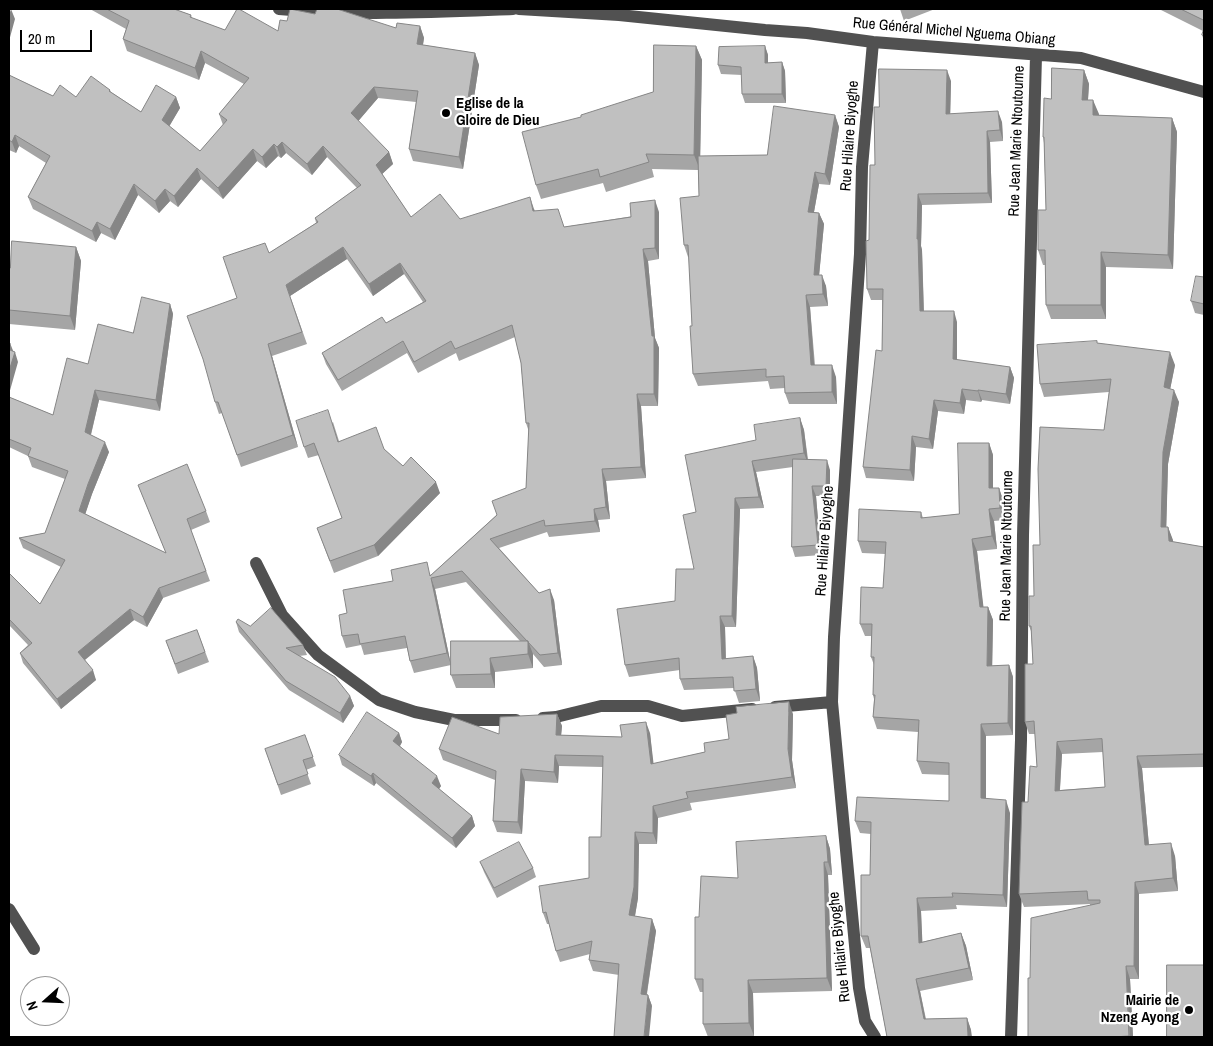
<!DOCTYPE html>
<html>
<head>
<meta charset="utf-8">
<style>
	body { margin:0 }
	#map { position:relative; width:1213px; height:1046px; overflow:hidden; background:#fff; font-family:"Archivo Narrow",sans-serif }
	canvas { display:block }
	.frame { position:absolute; inset:0; border:10px solid #000; pointer-events:none }
	.north { position:absolute; left:20px; top:976px; width:50px; height:50px; box-sizing:border-box; background:#fff; border:1px solid #999; border-radius:50%; rotate:250deg; font-size:14px; font-weight:700; line-height:20px; text-align:center; color:#000 }
	.north::after { content:''; display:block; margin:auto; width:18px; height:22px; background:#000; clip-path:polygon(50% 0,100% 100%,50% 72%,0 100%) }
	.scale { position:absolute; left:20px; top:30px; width:72px; height:22px; box-sizing:border-box; border:2px solid #000; border-top:0; padding-left:6px; font-size:15px; line-height:18px; white-space:nowrap; color:#000; -webkit-text-stroke:4px #fff; paint-order:stroke }
</style>
</head>
<body>
<div id="map">
<canvas width="1213" height="1046"></canvas>
<div class="frame"></div>
<div class="north">N</div>
<div class="scale">20 m</div>
</div>
<script>
const g = document.querySelector('canvas').getContext('2d');
g.lineJoin = 'round';
function stroke(path, color, width, dash) { g.strokeStyle = color; g.lineWidth = width; g.lineCap = dash ? 'butt' : 'round'; g.setLineDash(dash || []); g.stroke(path); }
function fill(path, color) { g.fillStyle = color; g.fill(path, 'evenodd'); }
function drawText(font, color, halo, rows, align = 'center') {
  g.font = font + ' "Archivo Narrow",sans-serif'; g.lineWidth = 4.5; g.setLineDash([]); g.textBaseline = 'middle'; g.strokeStyle = halo; g.fillStyle = color; for (const [text, x, y, turn = 0] of rows) {
    g.save(); g.translate(x, y); g.rotate((+turn || 0) * Math.PI / 180); g.textAlign = isNaN(turn) ? turn : align; if (halo) g.strokeText(text, 0, 0); g.fillText(text, 0, 0); g.restore();
  }
}
stroke(new Path2D(`
	M279,9c78,7 156,3 234,0
	M519,9l100,6 146,15 42,3 66,9 208,16 123,34
	M873,42l-11,125 -2,87 -26,383 -2,65 27,286 6,33 10,16
	M256,563l26,52 36,40 61,45 36,12 39,8h62
	M775,707l57,-5
	M543,718l13,-1 45,-11h47l34,10 70,-7
	M9,909l25,40
	M1011,1037l10,-297 2,-205 13,-479`), '#515151', 12);
fill(new Path2D(`
	M90,9h84l17,6 1,3 33,12 53,1 9,-10 109,7 24,-2 4,12 -1,7 52,8 4,12 -16,104 -50,-8 -4,-12 7,-47 -38,-4 -20,23 31,31 4,12 -11,10 29,43 49,2 74,-10 1,2 29,16 95,-15v47l-11,2 7,77 4,10 -1,58h-17l5,72 -40,3 4,38 -12,1 2,12 -51,5 -2,-5 -48,16 40,45 15,7 8,65 -18,2 -11,-13v14l-38,4v16h-39l-5,-13 69,-34 -54,-59 -31,7 16,76 -37,8 -4,-12 -3,-13 -43,7 -3,-10 -15,3 -4,-12 5,-23 85,-39 94,-86 3,-56 -3,-9 -5,-60 -6,-26 -56,24 -3,-8 -38,20 -11,-20 -65,38 -16,-27 -4,-11 64,-30 37,-21 -19,-28 -31,22 -26,-37 -57,37 17,48 -35,12 26,91 -57,20 -19,-54 -3,1 -4,-12 22,-104 32,-45 47,-30 -1,-5 42,-30 -30,-31 -15,18 -26,-22 -5,5 -3,-2 -12,12 -9,-7 -34,38 -22,-20 -23,28 -8,-6 -11,12 -21,-18 -23,45 -14,-7 -5,9 -63,-33 -5,-12 18,-34 -27,-17 -3,7 -7,-3v-75l44,21 23,1 34,-7 1,2 30,20 35,-15 4,11 -11,18 31,25 23,-26 -4,-11 25,-30 -39,-21 -6,17 -72,-29 -4,-12 3,-10z
	M900,9h35l-31,12z
	M1159,9h45v32l-2,-6 1,-4z
	M696,46l6,14 -2,96 67,-1 68,-40 4,12 -9,58 -11,-1 -5,28 5,1 5,11 -5,51 7,11 2,20 -18,1 5,58 21,12 1,27h-48l-4,-11v-5l-15,1 -2,-8 -70,5 -5,-12 -1,-48 -3,-69h-1l-4,-12 15,-49 -1,-26 -46,-1 2,8 -48,15 -3,-9 -62,16 -5,-14 45,-68 72,-25z
	M765,46l3,9v8l14,-1 3,9 1,32h-41l-3,-9v-19l-21,-1 -3,-9z
	M1084,70l5,14 -1,16 11,15 73,3 5,14 -4,137 -67,-2v52h-55l-5,-14 -1,-40h-2l-5,-15 8,-40 -2,-67 -1,-6 8,-38z
	M951,81l-1,33 52,8 1,19 -13,1 2,61 -70,2 -1,41 1,4 2,61 33,11v38l53,7 4,11 -4,26 -28,-4 -1,2 -15,-2 -2,14 -26,-3 -5,38 -17,-2 -2,34 -48,-3 -3,-11 19,-116v-51h-11l-4,-11 2,-49 10,-133z
	M76,247l5,14 -6,69 -66,-6v-56z
	M1204,277v38l-9,-2 -4,-12z
	M170,304l3,10 -13,97 -61,-11 -8,35 18,17 -17,42 -7,20 81,39 -28,-68 68,26 4,11 -19,8 19,51 -47,17 -16,29 -13,-7 -49,40 11,20 -35,29 -38,-46 -3,-10 8,-8 -19,-20v-52l31,31 21,-37 -38,-19 -4,-10 26,-5 20,-54 -33,-12 -4,-11 -19,-9v-50l44,18 35,-51 45,-31z
	M1098,343l77,22 -5,24 9,13 -11,62 -2,63h2l5,15 31,5v220l-62,1 7,77 26,11 3,35 -39,3v85h-9l3,58h-105l2,-59 60,-73v-1l-66,3 -5,-13 9,-92 9,-35 -2,-33h-6l-4,-12 8,-58 -2,-33 -2,-5 5,-30 6,-51 64,-115 5,-38 -65,5 -4,-13zM1103,752l2,35 -45,3 2,-36z
	M800,418l4,12 4,29 22,11v26h-14l5,59 -26,2 -3,-10 1,-80 -37,5 8,36 -24,1 -4,118h-11l1,32 27,-3 4,12 3,33 -21,2 -5,-15 -50,2 -4,-11v-9l-51,7 -4,-12 50,-64 19,-32 2,-57 60,-72z
	M333,422l6,19 45,8 19,17 37,27 -62,63 -44,17 -17,-45 25,-10 -23,-63 -11,3 -4,-11z
	M989,443l4,12v33h6l4,12 2,20 -11,1 3,28 -20,2 6,56h5l5,13 -1,46 17,-1 4,12v58l-27,1v63l24,14 -3,94 -51,-2 1,4 -36,2 1,31 39,-9 5,13 7,34 -53,11 6,28 41,-1 4,12 -84,7 -17,-89h-4l-5,-12 9,-61 1,-41 -11,-1 -5,-12 94,-20v-26l-27,-1 -5,-13 1,-29 -41,-3 -4,-12 1,-18 -1,-4 1,-30 -3,-8v-21h-6l-5,-12 23,-36 2,-34 -23,-1 -4,-12 63,-29 2,6 36,-4z
	M236,622l67,23 4,10 -8,1 51,40 4,10 -11,17 -54,-33 -50,-58z
	M197,630l12,32 -31,12 -12,-33z
	M557,714l5,12 -1,9 61,2 28,-4 3,31 52,-12 24,-13 64,-25 -1,46 4,28 -106,15 2,7 -34,8 -1,26h-18l-1,54 -3,18 17,3 4,12 -9,63 1,1 4,11 -33,-31 -26,-4 -4,-11 1,-6 -30,8 -4,-11 -7,-27h-2l-4,-11 46,-35 12,-41 2,-70 -44,-1 -1,17 -33,-2 -3,53 -25,-2 -4,-11 2,-41 -52,-20 -4,-11 60,-15z
	M399,733l3,9 -2,4 41,40 -2,3 33,27 3,10 -19,22 -80,-65 -2,3 -32,-21 -3,-10z
	M305,735l11,31 -10,4 5,14 -30,11 -16,-46z
	M826,836l4,13 2,26h-4l4,116 -79,2 1,43 -46,1 -5,-13v-32h-3l-5,-13 4,-62 39,-39z
	M480,862l53,6 3,9 -39,21 -13,-26z`), '#a5a5a5');
fill(new Path2D(`
	M11,9l4,10 -6,22v-26z
	M420,26l4,12 -3,18 -4,-12z
	M696,46l6,14 -2,110 -6,-15z
	M765,46l3,9v16l-3,-8z
	M201,51l4,12 -6,17 -4,-12z
	M475,53l4,12 -16,104 -4,-12z
	M782,62l3,9 1,32 -4,-9z
	M947,70l4,11 -1,44 -4,-11z
	M1084,70l5,14 -2,30 -5,-14z
	M374,87l4,11 -23,27 -4,-12z
	M176,97l4,11 -14,24 -4,-12z
	M1093,100l6,14 -1,15 -5,-14z
	M998,111l4,11 1,19 -3,-11z
	M835,115l4,12 -9,58 -5,-11z
	M1172,118l5,14 -4,137 -5,-14z
	M987,131l3,11 2,61 -4,-10z
	M15,135l4,11 -3,7 -4,-11z
	M282,142l4,11 -5,5 -4,-11z
	M274,144l4,12 -12,12 -4,-11z
	M323,146l4,11 -15,18 -5,-11z
	M253,149l4,12 -34,38 -5,-11z
	M389,152l4,12 -13,12 -4,-11z
	M197,168l4,11 -23,28 -4,-11z
	M815,172l4,12 -7,39 -4,-11z
	M134,184l4,11 -23,45 -5,-11z
	M165,189l5,12 -11,12 -4,-12z
	M918,194l4,11 -1,41 1,4 2,72 -4,-11 -3,-72z
	M530,197l4,12 3,14 -4,-12z
	M655,200l4,12v47l-4,-11z
	M819,213l5,11 -6,63 -4,-12z
	M97,222l4,11 -5,9 -4,-11z
	M76,247l5,14 -6,69 -5,-14z
	M343,247l4,12 -57,37 17,48 -21,-59z
	M643,249l5,12 7,77 4,10 -1,58 -4,-12 -2,-58z
	M1101,252l5,15v52l-5,-14z
	M400,263l4,11 -31,22 -4,-12z
	M822,275l4,11 2,20 -5,-12z
	M806,295l4,12 5,70 -4,-12z
	M170,304l3,10 -13,97 -4,-11z
	M954,311l3,11v48l-4,-11z
	M10,343l4,10 1,-1 3,10 -9,32v-23z
	M268,344l4,12 26,91 -5,-12z
	M1170,352l5,13 -7,35 -4,-13z
	M832,365l4,12 1,27 -5,-12z
	M1010,367l4,11 -4,26 -4,-10z
	M962,389l4,11 -2,14 -4,-11z
	M95,390l4,10 -10,42 -4,-10z
	M978,390l4,10 -1,2 -3,-11z
	M1174,390l5,12 -11,62 -2,76 -5,-13 2,-75z
	M637,394l4,12 5,72 -5,-11z
	M934,400l4,11 -5,38 -4,-10z
	M800,418l4,12 4,34 -4,-11z
	M912,436l4,11 -2,34 -4,-11z
	M105,442l4,10 -17,42 -9,27 -4,-10 9,-27z
	M989,443l4,12v46l-4,-13z
	M827,460l3,10v26l-4,-10z
	M752,461l4,11 8,36 -5,-11z
	M602,469l4,12 4,38 -4,-12z
	M436,482l4,11 -62,63 -4,-11z
	M812,486l4,10 5,59 -3,-10z
	M999,488l4,12 2,20 -5,-12z
	M735,498l5,11 -4,118 -4,-11z
	M594,509l4,11 2,12 -5,-11z
	M989,509l5,12 3,28 -5,-13z
	M1168,527l5,13v14l-4,-13z
	M972,539l5,12 8,69 -5,-13z
	M431,578l4,11 16,76 -4,-12z
	M159,588l4,10 -16,29 -4,-10z
	M550,589l4,11 8,65 -4,-12z
	M988,607l5,13 -1,58 -5,-12z
	M130,609l4,11 -52,42 -4,-10z
	M720,616l5,11 1,44 -4,-12z
	M528,641l5,13v14l-5,-14z
	M753,656l4,12 3,33 -4,-12z
	M490,658l5,14v16l-4,-14z
	M1009,665l4,12v58l-5,-12z
	M93,670l3,10 -35,29 -4,-10z
	M350,696l4,10 -11,17 -3,-10z
	M789,702l4,12 -1,46 4,28 -4,-11 -4,-28z
	M557,714l5,12 -2,21 -4,-12z
	M646,722l4,11 5,43 -4,-12z
	M981,724l5,12v75l-5,-13z
	M399,733l3,9 -5,9 -4,-10z
	M1057,742l5,12 -3,49 -4,-12z
	M555,755l4,11 -1,17 -4,-11z
	M1137,756l5,12 8,90 -5,-13z
	M521,769l4,12 -3,53 -4,-12z
	M373,773l3,10 -2,3 -3,-10z
	M437,776l4,10 -5,7 -4,-10z
	M1006,800l4,13 -3,94 -4,-12z
	M653,806l5,12 -1,26 -4,-11z
	M472,816l3,10 -19,22 -4,-10z
	M635,832l4,12 -1,54 -5,29 -4,-12z
	M826,836l4,13 2,26 -4,-13z
	M1171,843l4,13 3,35 -5,-13z
	M824,862l4,13 4,116 -5,-13z
	M1135,882l4,12v85l-5,-13z
	M917,898l4,13 2,44 -4,-12z
	M652,919l4,12 -11,74 -4,-11z
	M961,933l5,13 7,34 -4,-12z
	M1126,966l4,13 3,58h-3z
	M916,979l4,12 8,41 -4,-13z
	M748,980l5,13 1,43 -5,-13z
	M648,995l4,11 -3,31h-5z
	M967,1018l4,12 1,7h-4z`), '#868686');
const building = new Path2D(`
	M107,9h67l17,6 -1,2 35,13 12,-21h2l39,22 2,-11 7,1 3,-12 25,5 2,-5h20l59,19 1,-5 23,3 -3,18 58,9 -16,104 -50,-8 9,-58 -44,-4 -23,26 38,39 -13,13 35,52 29,-23 20,25 70,-22 3,14 25,-2 6,18 67,-10 -1,-14 25,-3v48l-12,1 9,87h2v58h-17l4,73 -39,2 4,38 -12,2 1,12 -50,5 -1,-6 -54,19 49,54 11,-4 8,64 -18,2 -12,-13v-1h-1l-65,-70 -31,7 16,75 -37,8 -5,-25 -45,8 -2,-10 -16,2 -3,-21 8,-2 -4,-23 50,-9 -2,-11 36,-8 3,14 67,-61 -5,-14 34,-13 3,-65h-3l-5,-60 -9,-38 -57,24 -4,-8 -37,21 -11,-21 -65,39 -16,-27 60,-36 4,6 40,-22 -26,-38 -31,21 -26,-37 -57,38 16,47 -34,12 25,91 -56,20 -19,-53h-3l-12,-43 -16,-43 50,-18 -14,-41 42,-14 4,10 49,-31 -3,-4 46,-33 -38,-39 -16,18 -25,-22 -5,5 -3,-3 -12,13 -9,-8 -35,39 -21,-20 -23,28 -9,-7 -10,12 -21,-17 -24,45 -13,-7 -5,9 -64,-34 22,-41 -35,-21 -3,7 -3,-2v-65l44,21 7,-11 16,12 15,-21 19,14 -1,1 32,21 15,-27 20,12 -14,23 38,31 27,-31 -8,-6 30,-36 -48,-27 -6,17 -72,-29 6,-18z
	M1181,9h23v11z
	M1204,29v7l-2,-1z
	M654,45l42,1 -2,109 -48,-1 3,8 -49,15 -2,-8 -62,16 -14,-53 59,-15v-2l72,-23z
	M765,46v17l17,-1v32h-40l-1,-27 -23,-2 1,-18z
	M1052,68l32,2 -2,30h11v15l79,3 -4,137 -67,-3v53h-55l-1,-55h-7v-40h8l-2,-73h-1l1,-39 7,1z
	M879,69l68,1 -1,44 52,-3 2,19 -13,1 1,62 -70,1 -1,45h1l2,72h34l-1,48 57,8 -4,27 -28,-4v1l-16,-2 -2,14 -26,-3 -5,39 -17,-3 -2,34 -47,-3 13,-117 6,1 1,-62h-16l-1,-48 3,-1 1,-75h5l-1,-58h5z
	M774,106l61,9 -10,59 -10,-2 -7,40 11,1 -5,62h8l1,19 -17,1 5,70h21v27l-47,1 -1,-17 -18,1v-8l-73,5 -3,-48h2l-4,-81h-4l-4,-47 19,-2 -1,-40 69,-1z
	M12,241l64,6 -6,69 -61,-6v-42h1z
	M1196,276l8,1v27l-13,-3z
	M142,297l28,7 -14,96 -61,-10 -10,42 20,10 -17,42 -9,27 87,42 -28,-68 49,-21 19,47 -19,8 19,52 -47,17 -16,29 -13,-8 -52,43 15,18 -36,29 -37,-46 12,-10 -23,-24v-46l31,31 25,-44 -46,-22 26,-5 23,-62 -40,-15 3,-8 -22,-9v-42l44,18 14,-57 21,6 10,-40 35,9z
	M1097,341v2l73,9 -6,35 10,3 -11,62 -2,75h7l1,14 35,6v207l-67,2 8,89 26,-2 2,35 -38,4 -1,84h-8l3,70 -16,1h-85v-59h2l1,-60 69,-15v-3h-12l-1,-9 -68,3 3,-92h6l2,-36 7,1 -3,-46 -9,1v-58h8l-2,-38h-2v-30h5l-1,-51h7l-2,-76 2,-42 64,3 7,-51 -71,5 -3,-39zM1102,739l3,48 -50,4 2,-49z
	M9,343h1v7l5,2 -6,19z
	M328,410l10,32 38,-15 8,22 19,17 8,-9 25,25 -62,63 -44,16 -13,-33 25,-10 -28,-75 -10,4 -8,-26z
	M800,418l4,35 -52,8 7,36 -24,1 -3,118h-12l2,43 31,-3 3,33 -22,2 -1,-14 -53,2 -1,-21 -54,7 -8,-56 58,-8 1,-32h18l-11,-54 13,-3 -11,-57 71,-15 -2,-15z
	M958,443h31v45h10l1,20 -11,1 3,27 -20,3 8,68h8l-1,59 22,-1 -1,58 -27,1v74l25,2 -3,95 -51,-2 1,4 -36,1 2,45 42,-10 8,35 -53,11 8,40 43,-1 1,19h-81l-19,-101h-7v-61h9l1,-53 -16,-1 2,-24 92,4v-38l-32,-2 2,-41 -46,-3 2,-22h-2l1,-38h-3l1,-33h-12l1,-37 22,1 3,-46 -28,-1 1,-32 62,3v6l38,-4z
	M793,459l34,1 -1,26h-14l6,59 -26,2z
	M271,608l32,37 -17,3 49,29 15,19 -10,17 -54,-32 -50,-59 2,-3 12,7z
	M197,630l8,22 -30,12 -9,-23z
	M451,641h77v13l-38,4 1,16 -40,1z
	M789,702l-1,47 4,28 -106,15 2,6 -35,8v27l-18,-1 -1,55 -5,28 23,4 -11,75 7,1 -4,42h-30l5,-73 -30,-4 3,-19 -36,10 -10,-39 -3,1 -4,-27 50,-8v-41h12l2,-81 -48,-1 -1,17 -33,-3 -3,53 -25,-1 3,-50 -57,-22 13,-32 47,17 1,-17 57,-3 -1,21 66,2 -2,-12 26,-3 5,42 54,-12 -1,-9 25,-4 -3,-24 11,-2 -1,-6z
	M367,712l32,21 -6,8 44,35 -5,7 40,33 -20,22 -79,-65 -2,3 -32,-21z
	M305,735l8,22 -10,3 5,14 -30,11 -13,-36z
	M826,836l2,26h-4l3,116 -79,2 1,43 -46,1v-45h-8v-62h4l2,-41 37,2 -2,-36z
	M519,842l14,26 -39,20 -14,-26z
	M1167,965h37v72h-37z`);
fill(building, '#c0c0c0');
stroke(building, '#868686', 1);
for (const [x, y, r, color] of [
	[446,113,5,"#000"],
	[1189,1010,5,"#000"]
]) { const dot = new Path2D(); dot.arc(x, y, r, 0, 2 * Math.PI); g.fillStyle = color; g.fill(dot); stroke(dot, '#fff', 2); }
drawText('15px', '#000', '#fff', [
	["Rue Général Michel Nguema Obiang",954,32,5],
	["Rue Hilaire Biyoghe",850,136,-86],
	["Rue Jean Marie Ntoutoume",1017,141,-88],
	["Rue Hilaire Biyoghe",825,541,-86],
	["Rue Jean Marie Ntoutoume",1007,546,-89],
	["Rue Hilaire Biyoghe",840,947,-96]
]);
drawText('bold 15px', '#000', '#fff', [
	["Eglise de la",456,104],
	["Gloire de Dieu",456,121],
	["Mairie de",1179,1001,"right"],
	["Nzeng Ayong",1179,1018,"right"]
], 'left');
</script>
</body>
</html>
